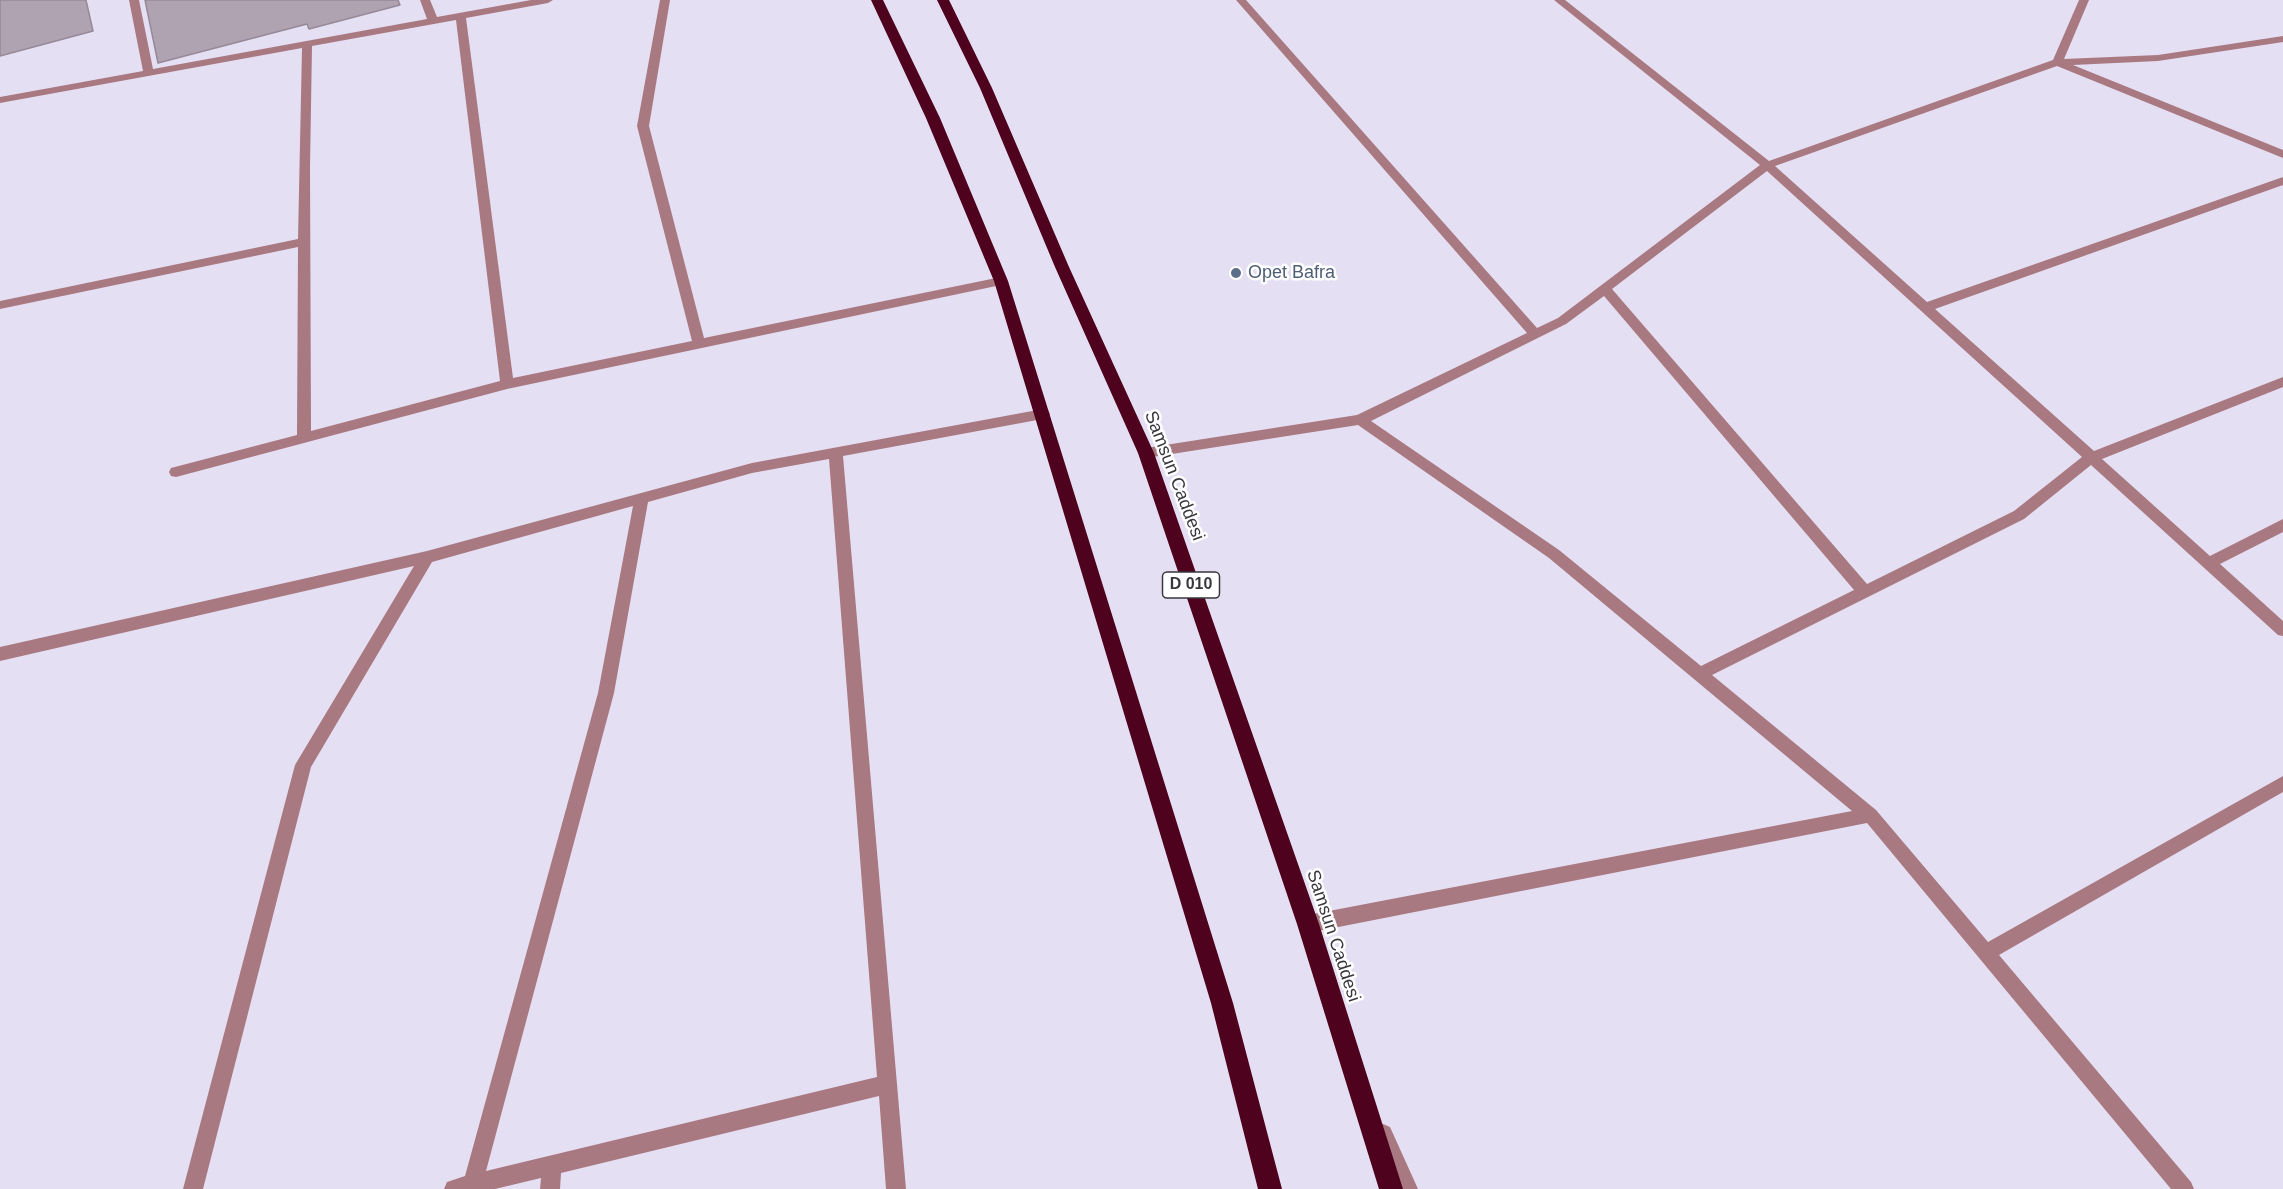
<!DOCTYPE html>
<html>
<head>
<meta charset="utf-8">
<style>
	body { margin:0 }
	canvas { display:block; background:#e5dff3 }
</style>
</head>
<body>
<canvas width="2283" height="1189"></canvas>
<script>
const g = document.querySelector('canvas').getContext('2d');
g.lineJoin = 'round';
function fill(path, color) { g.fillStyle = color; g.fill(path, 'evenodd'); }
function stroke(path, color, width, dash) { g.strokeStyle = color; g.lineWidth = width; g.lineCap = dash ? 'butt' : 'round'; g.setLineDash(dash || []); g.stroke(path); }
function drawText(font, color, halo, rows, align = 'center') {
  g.font = font + ' Helvetica,sans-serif'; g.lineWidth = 5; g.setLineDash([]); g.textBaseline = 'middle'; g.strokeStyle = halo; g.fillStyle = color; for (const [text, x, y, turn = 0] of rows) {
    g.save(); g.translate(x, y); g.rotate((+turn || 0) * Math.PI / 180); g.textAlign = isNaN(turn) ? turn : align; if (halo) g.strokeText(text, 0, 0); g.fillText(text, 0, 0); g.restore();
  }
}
const building = new Path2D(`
	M0,0h86l7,31 -93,25z
	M145,0h253l2,5 -91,24 -2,-5 -149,39z`);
fill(building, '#afa2b1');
stroke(building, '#968998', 1.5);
fill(new Path2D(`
	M129,0h10l14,69 274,-50 -7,-19h10l7,17 94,-17h22l-5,3 -82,15 47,360 179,-37 -55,-215 23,-126h10l-21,126 55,212 297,-61 6,4 -6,4 -494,104 -331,88 -5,-1 -2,-4 2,-4 126,-33 1,-188 -298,62v-8l298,-62 4,-191 -302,55v-6l143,-26zM456,20l44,361 -189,50 -1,-264 2,-121z
	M1236,0h10l291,328 21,-10 202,-153 -206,-165h11l204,161 284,-101 26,-60h10l-25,59 94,-4 125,-19v6l-125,19 -85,4 210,85v8l-226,-92 -282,100 152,136 356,-125v8l-348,124 159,142 189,-74v10l-181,72 108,97 73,-37v13l-63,32 63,57v15l-5,-1 -187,-170 -67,54 -312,156 164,135 112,132 295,-166v16l-284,163 192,227 3,7h-23l-304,-366 -559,110 -6,-3 -3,-6 3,-6 6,-3 544,-104 -303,-253 -191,-133 -212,33 -5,-1 -2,-4 2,-4 5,-1 211,-33 170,-82zM1767,171l315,286 -68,54 -147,73 -255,-295zM1604,296l250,294 -153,76 -142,-116 -188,-129 195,-97z
	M1043,409l5,1 2,4 -2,4 -205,38 63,733h-20l-7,-93 -318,77 -1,16h-20l1,-11 -46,11h-51l3,-7 18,-6 133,-483 35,-187 -201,56 -121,205 -108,422h-20l112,-424 119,-199 -414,95v-14l427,-96 325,-88zM829,459l48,618 -391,94 128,-478 34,-191 104,-29z
	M1383,1124l7,3 28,62h-20l-25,-55 3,-7z`), '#a97981');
fill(new Path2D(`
	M871,0h12l57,118 68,163 225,722 49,186h-24l-47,-186 -217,-722 -68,-163z
	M937,0h12l43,88 77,179 85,186 165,471 84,265h-24l-82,-265 -159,-471 -83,-186 -75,-179z`), '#4f021e');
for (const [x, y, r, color] of [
	[1236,273,6,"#5c6f8a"]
]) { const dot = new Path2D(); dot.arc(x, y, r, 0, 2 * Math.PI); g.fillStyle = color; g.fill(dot); stroke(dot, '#fff', 2); }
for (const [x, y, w] of [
	[1191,585,57]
]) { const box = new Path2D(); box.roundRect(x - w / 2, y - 13, w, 26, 4.5); g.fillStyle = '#fff'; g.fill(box); stroke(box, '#39373e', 1.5); }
drawText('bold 16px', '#39373e', null, [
	["D 010",1191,585]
]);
drawText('18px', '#4e5e75', '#fff', [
	["Opet Bafra",1248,273]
], 'left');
drawText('18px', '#39373e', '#fff', [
	["Samsun Caddesi",1174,476,69],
	["Samsun Caddesi",1333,936,72]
]);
</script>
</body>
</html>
